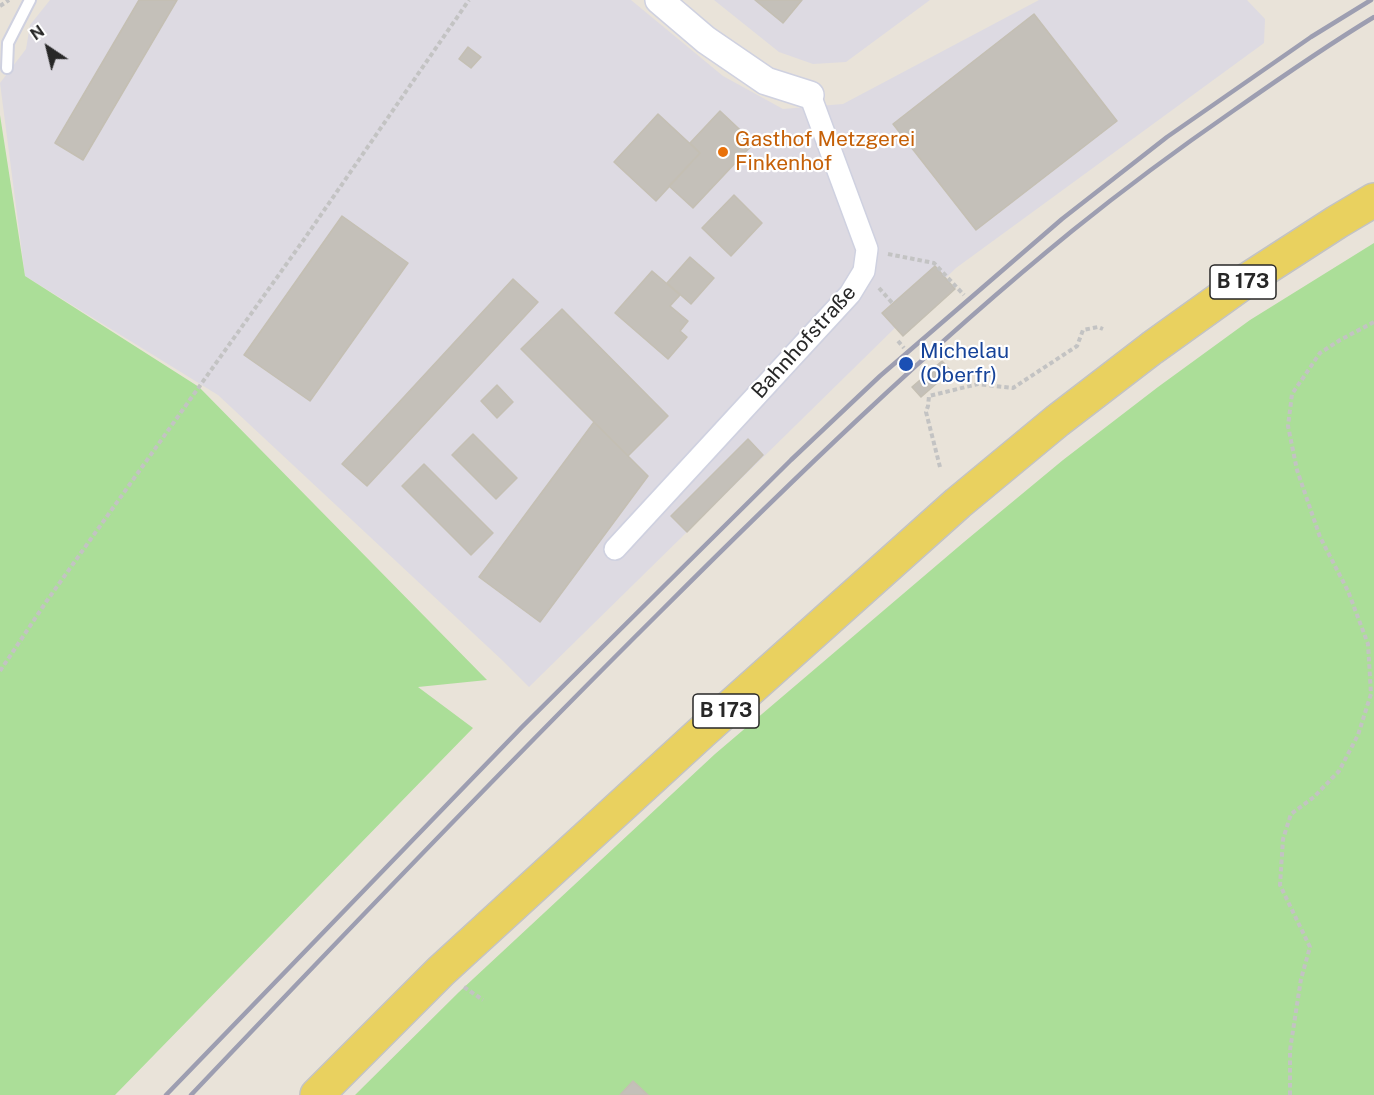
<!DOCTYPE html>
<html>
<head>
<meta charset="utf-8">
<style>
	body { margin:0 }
	#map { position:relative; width:1374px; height:1095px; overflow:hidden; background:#e9e3d9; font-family:"Public Sans",sans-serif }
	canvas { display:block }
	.north { position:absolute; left:18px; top:18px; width:60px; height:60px; -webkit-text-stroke:4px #fff; paint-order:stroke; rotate:325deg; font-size:16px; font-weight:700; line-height:24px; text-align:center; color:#272727 }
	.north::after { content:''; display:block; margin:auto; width:21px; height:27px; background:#272727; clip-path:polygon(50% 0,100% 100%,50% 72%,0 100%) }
</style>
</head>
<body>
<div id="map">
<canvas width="1374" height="1095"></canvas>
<div class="north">N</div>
</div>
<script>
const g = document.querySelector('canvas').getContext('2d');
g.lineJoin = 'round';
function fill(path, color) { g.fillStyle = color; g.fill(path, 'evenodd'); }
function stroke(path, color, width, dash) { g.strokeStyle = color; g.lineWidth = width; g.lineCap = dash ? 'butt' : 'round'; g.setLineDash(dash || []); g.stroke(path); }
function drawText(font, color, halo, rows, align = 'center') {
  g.font = font + ' "Public Sans",sans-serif'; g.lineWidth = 4.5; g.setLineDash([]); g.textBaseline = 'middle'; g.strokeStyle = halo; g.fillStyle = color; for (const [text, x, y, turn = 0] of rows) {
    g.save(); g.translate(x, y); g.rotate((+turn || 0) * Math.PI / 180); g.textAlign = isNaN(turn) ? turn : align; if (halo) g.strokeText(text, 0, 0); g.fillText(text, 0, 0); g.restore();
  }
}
fill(new Path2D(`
	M50,0h581l92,76 60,33 60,-5 196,-104h208l18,19 -1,24 -308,225 -427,419 -26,-26 -285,-266 -193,-119 -25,-193 26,-34 4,-24z
	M714,0h216l-84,62 -33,2 -34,-12z`), '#dddae2');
fill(new Path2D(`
	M0,115l25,161 174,111 288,293 -69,7 55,41 -358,367h-115z
	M1374,243v852h-1019l104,-103 256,-238 249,-212 99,-82 95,-73 92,-67z`), '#abde98');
const building = new Path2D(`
	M139,0h38l-94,160 -28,-17z
	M755,0h47l-19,23z
	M1034,14l83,107 -141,109 -83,-106z
	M468,47l13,10 -10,11 -12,-9z
	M720,111l34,32 -61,65 -24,-22 31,-33 -10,-10z
	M658,114l42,39 -44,48 -42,-39z
	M734,195l28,28 -31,33 -29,-28z
	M342,216l66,47 -98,138 -66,-46z
	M690,257l24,21 -23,26 -24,-21z
	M935,266l20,23 -52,47 -21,-23z
	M652,271l28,24 -10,11 18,15 -8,10 7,6 -19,22 -53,-46z
	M513,279l25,23 -171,184 -25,-22z
	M562,309l106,107 -40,40 -107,-107z
	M942,361l9,10 -30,26 -9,-10z
	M497,385l16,17 -16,16 -16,-17z
	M594,422l54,54 -108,146 -61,-45z
	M473,434l44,44 -21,21 -44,-44z
	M748,439l15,16 -76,77 -16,-16z
	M424,464l69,69 -22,22 -69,-69z
	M633,1081l15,14h-28z`);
fill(building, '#c4c0b9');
stroke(building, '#c4bfb3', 1.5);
const service = new Path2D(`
	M7,68l1,-25 22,-43`);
const minor = new Path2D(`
	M615,549l235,-255 14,-23 3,-22 -57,-154`);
const tertiary = new Path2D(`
	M659,0l47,40 60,41 44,14`);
const primary = new Path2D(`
	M317,1095l124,-124 261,-239 256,-229 99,-82 95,-73 92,-66 93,-60 37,-22`);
stroke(service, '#cfd1e0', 14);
stroke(minor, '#cfd1e0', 24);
stroke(tertiary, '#cfd1e0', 30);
stroke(primary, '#c3c3c3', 36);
stroke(new Path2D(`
	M0,6l9,-6
	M888,254l46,9 30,32
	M879,288l15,17
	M898,341l6,7
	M940,467l-14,-55 2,-6 1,-10 49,-12 35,4 64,-42 6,-16 15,-3 5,2
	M0,671l46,-69 259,-364 164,-238
	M464,987l19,13
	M1290,1095v-45l11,-71 9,-32 -30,-62 3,-46 8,-25 23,-17 25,-26 19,-36 13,-41 -3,-50 -20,-53 -28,-54 -23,-67 -9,-44 4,-32 28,-41 20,-13 34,-18`), '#c3c3c3', 4, [4.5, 3]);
stroke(service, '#fff', 10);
stroke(minor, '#fff', 21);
stroke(tertiary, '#fff', 27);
stroke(primary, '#e9d15f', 33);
stroke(new Path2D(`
	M166,1095l356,-368 269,-267 89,-84 182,-157 105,-82 144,-100 60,-37
	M191,1095c154,-162 308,-323 466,-480 133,-133 269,-265 415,-384 52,-42 106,-82 161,-120 47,-33 93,-65 141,-94`), '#9d9eb1', 4.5);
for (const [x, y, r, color] of [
	[723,152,6,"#e8710a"],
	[906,364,8,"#1a4fb4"]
]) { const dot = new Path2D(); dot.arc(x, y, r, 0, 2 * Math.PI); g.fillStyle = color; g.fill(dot); stroke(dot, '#fff', 2); }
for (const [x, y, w] of [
	[1243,282,66],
	[726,711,66]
]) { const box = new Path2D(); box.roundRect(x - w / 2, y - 17, w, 34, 4.5); g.fillStyle = '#fff'; g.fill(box); stroke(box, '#272727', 1.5); }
drawText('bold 20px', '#272727', null, [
	["B 173",1243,282],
	["B 173",726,711]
]);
drawText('21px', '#c56008', '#fff', [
	["Gasthof Metzgerei",735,140],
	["Finkenhof",735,164]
], 'left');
drawText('21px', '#272727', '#fff', [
	["Bahnhofstraße",804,342,-48]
]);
drawText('21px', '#164399', '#fff', [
	["Michelau",920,352],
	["(Oberfr)",920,376]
], 'left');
</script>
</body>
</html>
